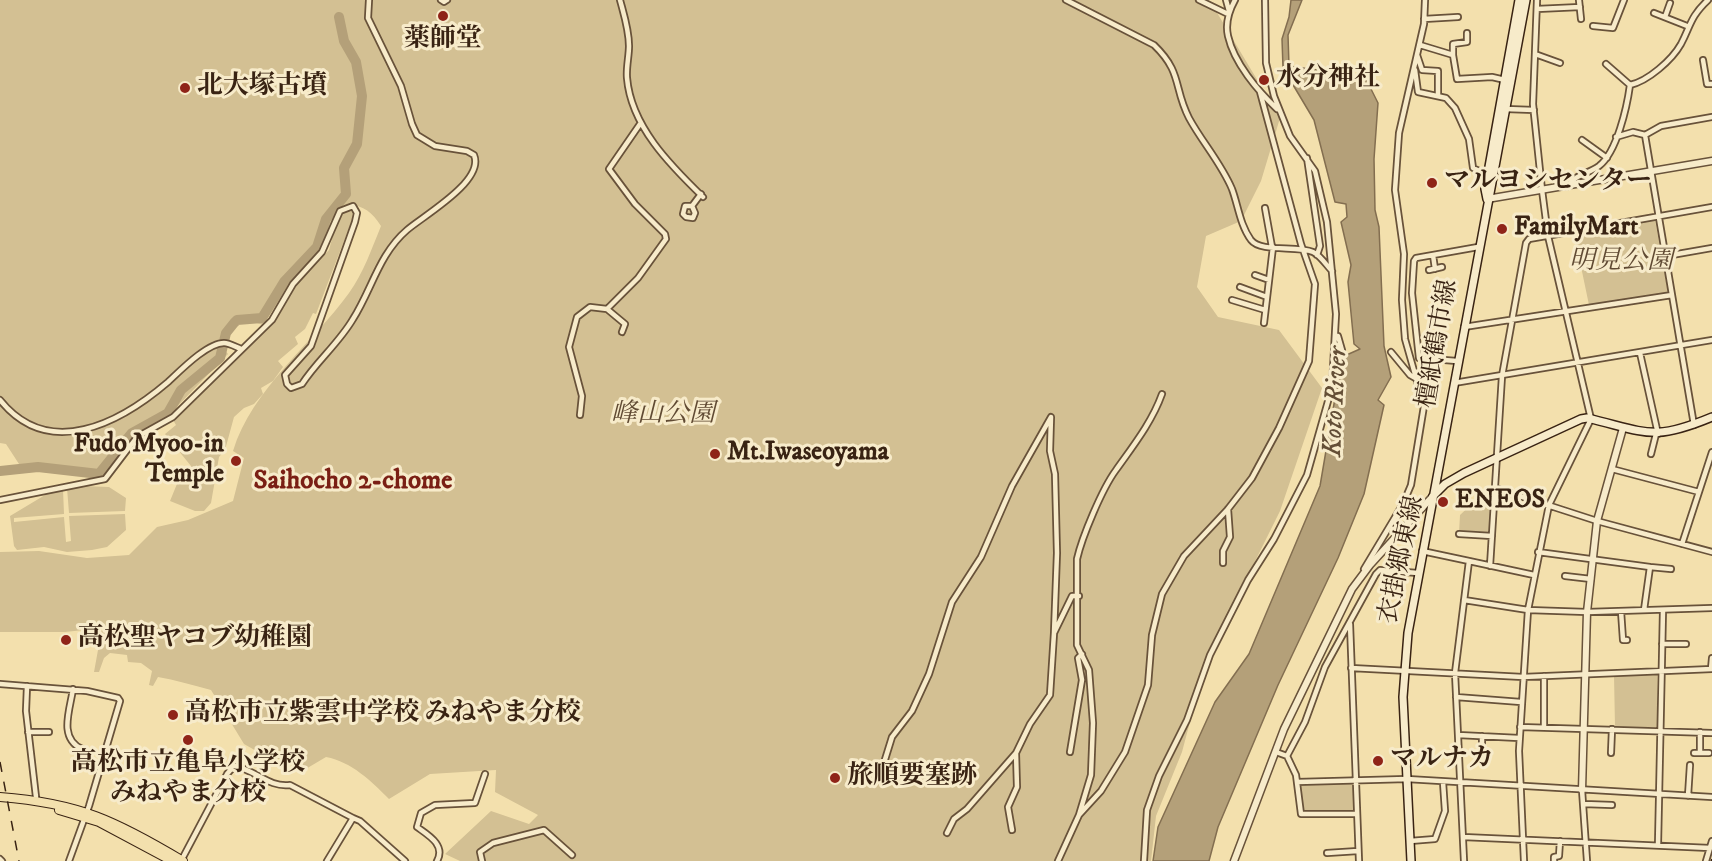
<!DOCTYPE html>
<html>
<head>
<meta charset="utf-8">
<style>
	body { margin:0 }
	canvas { display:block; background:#f3e0ad }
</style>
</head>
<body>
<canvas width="1712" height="861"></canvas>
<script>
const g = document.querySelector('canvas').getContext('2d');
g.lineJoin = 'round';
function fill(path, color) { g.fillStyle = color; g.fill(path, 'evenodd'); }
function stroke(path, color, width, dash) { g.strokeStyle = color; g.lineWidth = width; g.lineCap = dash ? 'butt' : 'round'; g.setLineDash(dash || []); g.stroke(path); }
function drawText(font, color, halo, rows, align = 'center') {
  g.font = font + ' "IM FELL DW Pica","Noto Serif JP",serif'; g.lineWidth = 6; g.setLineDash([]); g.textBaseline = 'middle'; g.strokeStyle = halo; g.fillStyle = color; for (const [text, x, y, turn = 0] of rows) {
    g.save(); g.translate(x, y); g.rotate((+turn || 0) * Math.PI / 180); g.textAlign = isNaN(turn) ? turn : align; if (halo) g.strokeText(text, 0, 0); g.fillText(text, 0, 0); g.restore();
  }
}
fill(new Path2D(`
	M0,0h1203l13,11 64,107 -19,63 -20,40 -35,15 -9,51 21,30 61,13 43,58 -42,123 -73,147 -25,94 -26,64 -5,45h-691l-15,-7 46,-43 38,13 9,-9 -43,-23 1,-22 -66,4 -41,25c-18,-18 -37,-37 -63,-42l-27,16 -14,-13 -18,-3 -23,-13 -33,-54c-19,-5 -36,-10 -53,-13l-5,9 -4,-1 3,-14 -11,-8 -13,-1 -1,-7 -17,-2 -6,5 -5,14h-5l8,-44 -37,4h-65v-80l39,-1 48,7 42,-3 28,-28 31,-7 45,-19 11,-43 -11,-7c19,-62 79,-107 116,-158 14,-19 23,-45 32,-67 -10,-16 -21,-23 -40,-20l-19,41 -29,32 -30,46 -12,-4 -18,2 -16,19 11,12 -62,64 -33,16 -22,32 -18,12 -60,-9 -14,-5 -13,-20 -6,-1z
	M350,211l3,2 -1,7 -36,94 -3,-1 -8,16 -10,8 3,7 -20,17 5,6 -10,14 -12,7 2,6 -9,10 -10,4 -10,9 -9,33 -6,7 -8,46 -7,8h-9l-25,-10 9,-22 12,-13 -26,-32 11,-9 -3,-5 97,-94 24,-40 35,-36 8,-30 5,-7z
	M1655,220l13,73 -79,12 -15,-72z
	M1492,485l-3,50 -30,-2 1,-18z
	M83,486l26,1 17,11 -1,13 -56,2 -2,-25z
	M63,489l1,25 -50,4v4l50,-5 2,25 5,-1 -2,-25 56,-2 1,16 -19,17 -15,3 -25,2 -23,-5 -27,3 -3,-4 -4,-30 40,-24z
	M1614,675h43v52h-42z
	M1299,784h54l1,26 -51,2z`), '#d3c093');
const water = new Path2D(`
	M1291,0h11l-14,35 1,31 76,11 13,26 -4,56 1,51 4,17 5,119 7,31 -13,23 6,5 -20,89 -26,64 -60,127 -60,142 -9,34h-56l5,-34 57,-125 34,-48 71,-168 22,-129 18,-8 -6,-5 -6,-62 3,-17 -10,-43 6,-5 -1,-13 -11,-2 -21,-82 -31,-52 -1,-29 7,-22z`);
fill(water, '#b4a079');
stroke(water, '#836e50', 1.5);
stroke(new Path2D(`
	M0,471l38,-4 61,7 33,-41 36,-20 13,-23 39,-32 6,-25 8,-10 3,-3 25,-2 22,-36 33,-35 9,-28 20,-25 -2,-26 13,-24 5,-48 -6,-34 -12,-21 -5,-24`), '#b4a079', 10);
const minor = new Path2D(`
	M441,0l3,2 3,-2
	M620,0c4,15 9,30 9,46 0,10 -3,22 -2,32 4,48 43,87 76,119
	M1066,0l88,45c29,28 19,42 35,73 13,24 32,45 43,71 6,16 8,36 19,51 10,13 46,5 62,12 7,3 14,14 19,19
	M1199,0l29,14
	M1226,0l3,11
	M1235,0c-6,11 -10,23 -7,36 6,27 30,55 49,73
	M1579,0l2,19
	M1537,9l43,-2
	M1654,13l33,13
	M1665,17l5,-14
	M1424,19l34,-2
	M1593,26l20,2 11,-28
	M1420,45l33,10 4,24 35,-2 13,3
	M1535,54l25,9
	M1417,55l5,15 16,1v24
	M1453,55v-11l14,-2v-9
	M1703,60l4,24h5
	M1606,64l24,21
	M1415,70l3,22 28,6 9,10 14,31 4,29 15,7
	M1506,109l28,1
	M1616,137l17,-5 12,3
	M1582,140l25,18
	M1307,158l13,88 -3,9
	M1568,186c8,-12 20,-12 31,-20 18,-14 28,-59 31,-81 18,-4 42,-25 51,-41 10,-19 9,-27 27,-44
	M692,206h-7l-2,8 3,3 7,1 2,-5 -3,-7 9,-12
	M1265,208l7,39
	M1433,255l2,14
	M1666,256l46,-8
	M1429,270l13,-3
	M1255,275l14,5
	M1240,287l27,10
	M1232,300l33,10
	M607,309l18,15 -3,8
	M1264,323l9,-76
	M1464,327l208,-32
	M1338,336l4,14
	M1391,352l19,23 7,4
	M1640,353l18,81
	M1457,361l-38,-3 -7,-65 2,-32 2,-3 62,-11
	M1454,383l258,-43
	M0,400c49,61 120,23 168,-18 12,-11 39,-39 56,-39 5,0 12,4 17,6
	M580,415l2,-19 -13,-49 8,-30 13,-10 17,2 31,-31 28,-39 -1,-5 -30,-30 -26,-35 31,-45
	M1694,425l-49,-290 16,-9 51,-9
	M1651,454l5,-20
	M1612,469l87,23
	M1495,488l102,33 115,31
	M0,500l105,-21 32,-42 36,-20 99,-97 21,-36 29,-32 18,-41 13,-5 4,7 -2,9 -44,124 -26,29 2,9 4,4 11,-4c15,-23 37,-41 51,-65 19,-30 26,-65 54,-89 16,-14 78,-49 67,-75l-7,-4 -32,-5 -18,-11 -5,-11 -11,-38 -33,-68 1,-18
	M1459,534l33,2
	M1682,544l30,-92
	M1422,551l47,10
	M1538,552l112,15 -6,43
	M1223,563v-12l7,-14 -2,-28
	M1490,566l12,-190 24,-133 3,-4 183,-32
	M1650,567l21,2
	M1364,569l39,-65 8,-19 13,-79 -19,-67 -3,-39 2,-46 -9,-64 4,-57 25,-109 1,-24
	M1565,576l26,3
	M1464,600l64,10 59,2 125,-4
	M1621,611l2,29h4
	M1350,624l9,237
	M1662,644h24
	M1351,668l172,9 189,-8
	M1711,669l1,-11
	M0,684l87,7 31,7 2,3 -31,105 -20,55
	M27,686l-1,25 10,86
	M73,689c-3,21 -15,49 9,60
	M1456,697l65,5
	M1520,727l192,6
	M1544,727v-51
	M28,732h21
	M1458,735l61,3
	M1070,752l12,-72 -4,-22 4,-4
	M1276,752l11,4 9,19 5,39h56
	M1611,753l1,-24
	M1694,753h15
	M1700,753v-21
	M1287,756l18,-34 20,-55 51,-93 4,-4 38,3
	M1482,759v-23
	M883,766l9,-29 20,-26 17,-37 23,-72 29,-45 31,-71 39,-69 -1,34 5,23 2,79 -3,80
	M1297,782l110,-3 305,18
	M1582,790l5,71
	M1688,796l2,-31
	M1584,804l28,1
	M1079,815l12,-40 2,-52 -4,-53 -12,-25v-86c5,-22 25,-70 39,-89 17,-24 36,-48 46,-76
	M353,818l7,3 45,40
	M1012,830l-4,-23 9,-20 -1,-34
	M947,833l7,-14 13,-10 49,-56 14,-29 20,-29 4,-62 18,-37h7
	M1463,837l247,11
	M1410,841l25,-2 10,-28 -2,-29
	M1658,845l5,-235
	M1327,853l31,-2
	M0,859l2,2
	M181,861l46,-87 7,-8c20,3 35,22 56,19l63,33 -26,43
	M437,861c9,-16 -9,-26 -20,-34l4,-14 14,-8 40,-2 10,-29
	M482,861l-2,-9 13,-9 51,-13 28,25
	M1058,861l21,-46 22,-24 24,-39 23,-67 4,-50 10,-41 22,-38 44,-47 24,-31 27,-50 30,-67 6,-77 -14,-40 -41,-152
	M1144,861l3,-51 12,-34 28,-56 23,-65 38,-75 26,-41 33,-64 25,-88 4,-73 -9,-92 -12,-51 -25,-35 -16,-40 -8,-33 -1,-63
	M1464,861l-9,-188 14,-112 65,14
	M1524,861l-5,-110 9,-141 21,-105 42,-86 -43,-183 -6,-46 -9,-86 4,-104
	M1554,861v-4l5,-1 1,-15
	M1706,861l6,-20`);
const tertiary = new Path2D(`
	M1487,199l225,-38
	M1582,790l5,-178 10,-91 26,-93
	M1234,861l50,-132 68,-140 18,-24 63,-69`);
const secondary = new Path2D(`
	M1487,199l-2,-10 34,-189
	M1433,496l12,-12 19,-11 117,-54 6,-1c60,14 65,24 125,-1
	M1411,861l-8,-164 5,-64 118,-633`);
const primary = new Path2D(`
	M0,797c79,6 116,24 183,64
	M59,810l40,12 73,39`);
stroke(minor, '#68523a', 8);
stroke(tertiary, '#68523a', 9);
stroke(secondary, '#392313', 10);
stroke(primary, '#392313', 10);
stroke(minor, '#f7ebca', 4.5);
stroke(tertiary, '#f7ebca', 6);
stroke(secondary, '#f7ebca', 7);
stroke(primary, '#f3e0ad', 8);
stroke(new Path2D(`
	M0,762l19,99
	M1711,861l1,-2`), '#392313', 1.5, [10, 10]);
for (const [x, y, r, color] of [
	[443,16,6,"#8f2418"],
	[1264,80,6,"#8f2418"],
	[185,88,6,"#8f2418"],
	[1432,183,6,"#8f2418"],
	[1502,229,6,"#8f2418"],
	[715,454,6,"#8f2418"],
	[236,461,6,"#8f2418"],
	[1443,502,6,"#8f2418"],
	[66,640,6,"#8f2418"],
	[173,715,6,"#8f2418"],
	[188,740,6,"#8f2418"],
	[1378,761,6,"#8f2418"],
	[835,778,6,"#8f2418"]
]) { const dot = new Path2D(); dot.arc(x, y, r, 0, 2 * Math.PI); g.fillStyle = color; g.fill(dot); stroke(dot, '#f7ebca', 2); }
drawText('bold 26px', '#392313', '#f7ebca', [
	["薬師堂",443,41,"center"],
	["水分神社",1276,80],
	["北大塚古墳",197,88],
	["マルヨシセンター",1444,183],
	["FamilyMart",1514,229],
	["Fudo Myoo-in",224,446,"right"],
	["Temple",224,476,"right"],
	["Mt.Iwaseoyama",727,454],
	["ENEOS",1455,502],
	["高松聖ヤコブ幼稚園",78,640],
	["高松市立紫雲中学校 みねやま分校",185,715],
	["マルナカ",1390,761],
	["高松市立亀阜小学校",188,765,"center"],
	["みねやま分校",188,795,"center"],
	["旅順要塞跡",847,778]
], 'left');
drawText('italic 26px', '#604a33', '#f7ebca', [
	["明見公園",1621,263],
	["峰山公園",663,416]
]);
drawText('26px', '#392313', '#f7ebca', [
	["檀紙鶴市線",1439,344,-80],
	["衣掛郷東線",1403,560,-78]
]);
drawText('italic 27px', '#644f37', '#f7ebca', [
	["Koto River",1337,402,-87]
]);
drawText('bold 27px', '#7a1f14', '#f7ebca', [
	["Saihocho 2-chome",353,482]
]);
</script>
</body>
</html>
